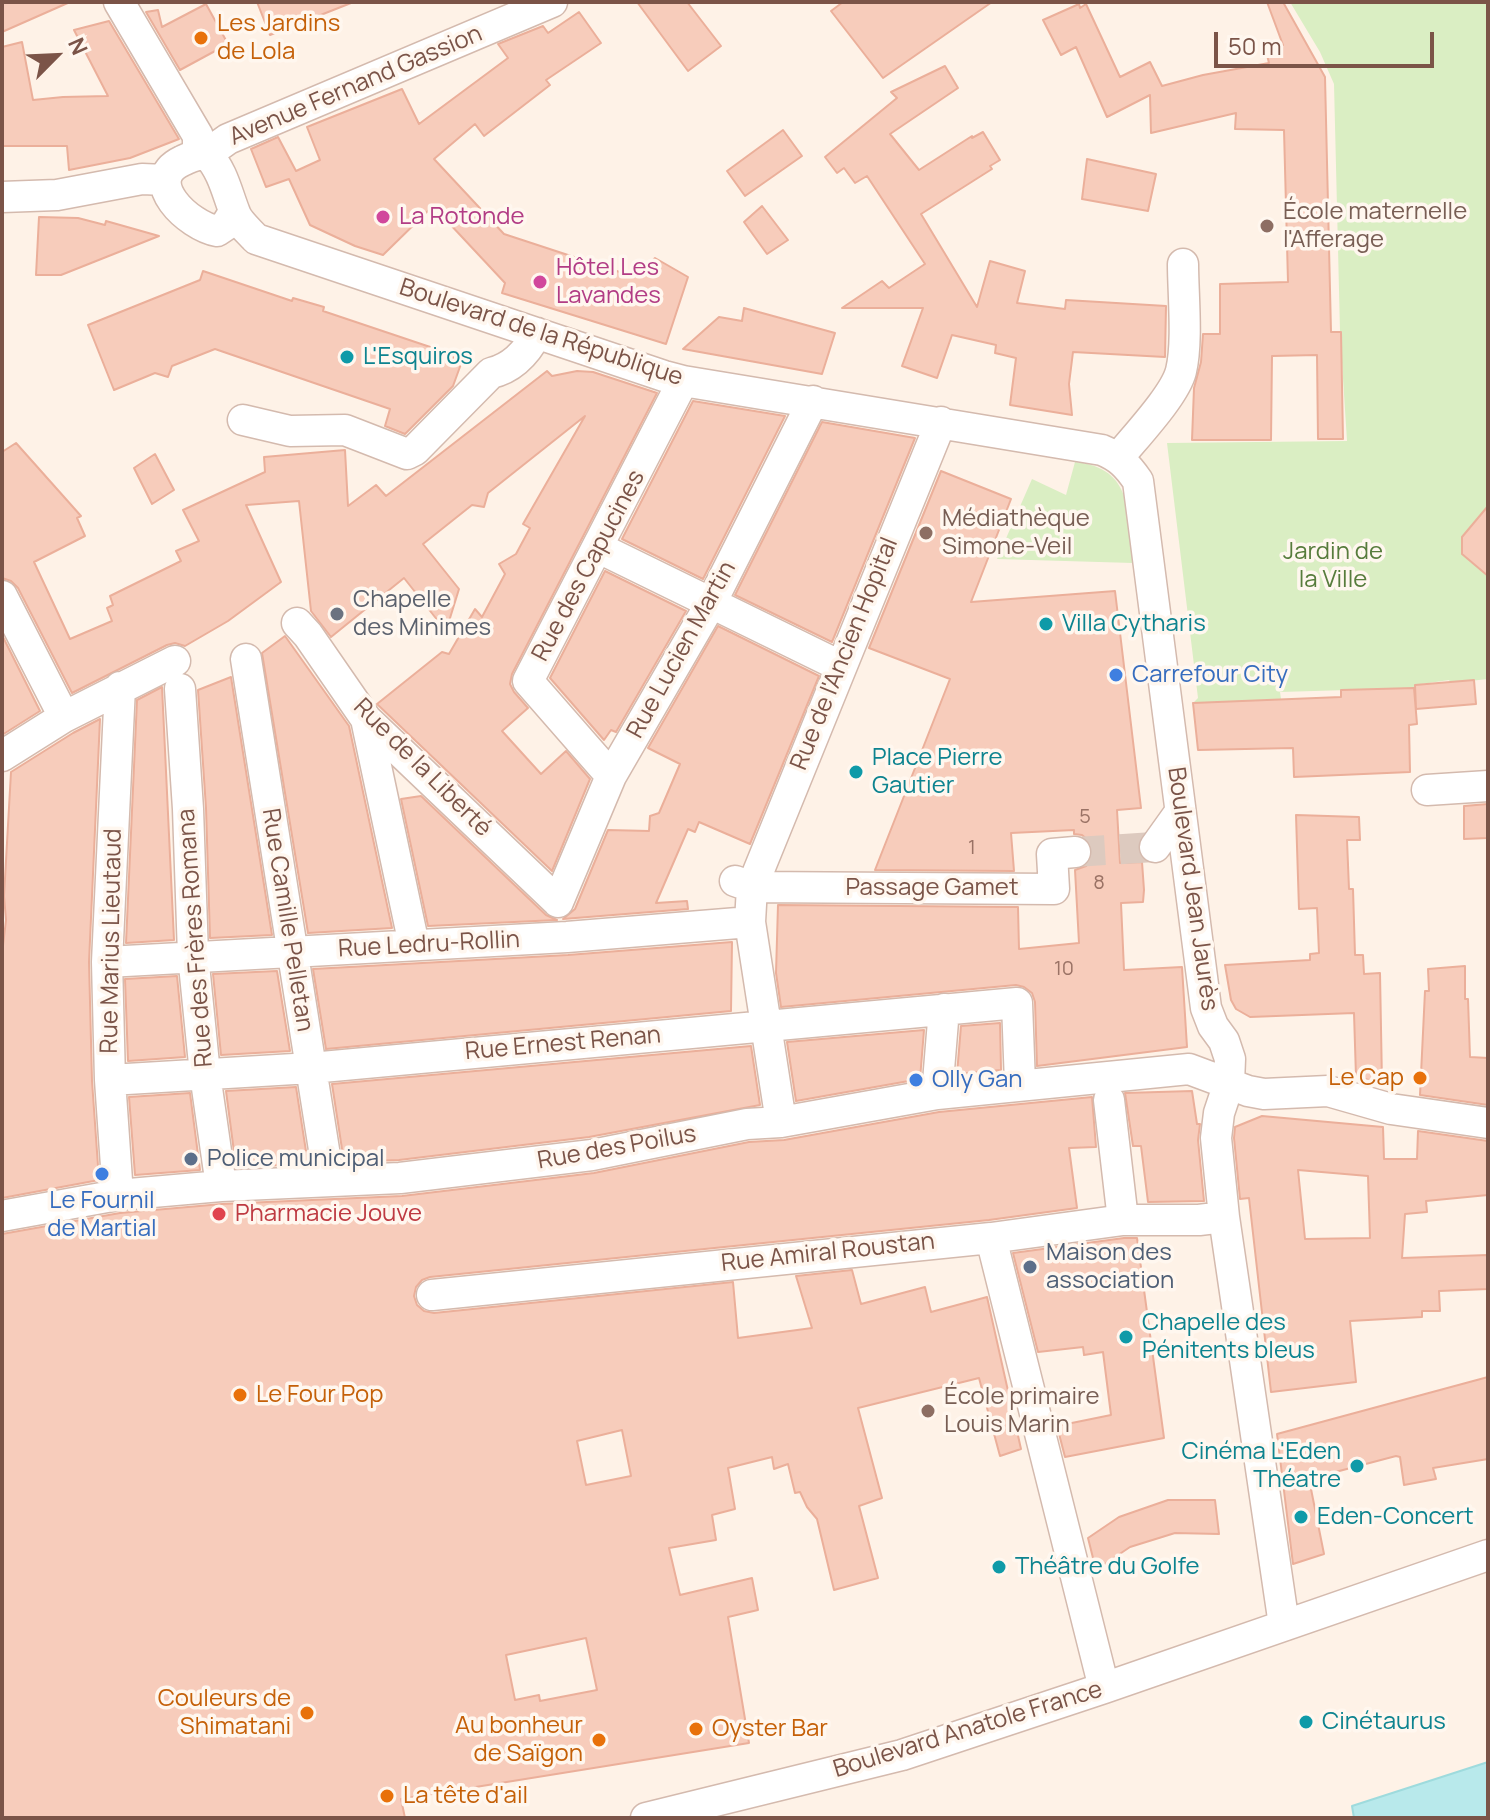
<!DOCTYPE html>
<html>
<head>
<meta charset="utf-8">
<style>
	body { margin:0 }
	#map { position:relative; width:1490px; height:1820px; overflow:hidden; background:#fef2e7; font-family:Manrope,sans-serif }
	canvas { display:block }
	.frame { position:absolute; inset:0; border:4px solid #7b5448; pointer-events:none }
	.north { position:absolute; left:16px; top:16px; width:80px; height:80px; -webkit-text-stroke:6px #fff7ef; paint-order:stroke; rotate:66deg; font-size:22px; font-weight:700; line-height:32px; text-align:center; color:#7b5448 }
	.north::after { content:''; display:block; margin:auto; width:28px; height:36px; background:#7b5448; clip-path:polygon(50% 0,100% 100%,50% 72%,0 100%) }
	.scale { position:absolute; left:1214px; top:32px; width:220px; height:36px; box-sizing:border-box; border:4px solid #7b5448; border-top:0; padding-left:10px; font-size:24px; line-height:28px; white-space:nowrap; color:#7b5448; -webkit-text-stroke:6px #fff7ef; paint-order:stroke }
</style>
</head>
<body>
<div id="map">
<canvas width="1490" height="1820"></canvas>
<div class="frame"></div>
<div class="north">N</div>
<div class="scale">50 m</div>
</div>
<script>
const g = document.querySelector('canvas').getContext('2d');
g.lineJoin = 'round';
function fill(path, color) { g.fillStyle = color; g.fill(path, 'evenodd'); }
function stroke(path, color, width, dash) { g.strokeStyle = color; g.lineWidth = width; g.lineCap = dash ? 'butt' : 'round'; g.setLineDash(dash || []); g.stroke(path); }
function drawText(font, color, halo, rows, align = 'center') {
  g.font = font + ' Manrope,sans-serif'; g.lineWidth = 7; g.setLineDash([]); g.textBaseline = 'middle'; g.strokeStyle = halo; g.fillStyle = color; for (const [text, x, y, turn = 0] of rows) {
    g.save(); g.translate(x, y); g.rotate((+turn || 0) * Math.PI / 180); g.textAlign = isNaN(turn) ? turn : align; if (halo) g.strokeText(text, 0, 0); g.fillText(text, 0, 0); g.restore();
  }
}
fill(new Path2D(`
	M1290,2h198v677l-37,4 -2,-3 -34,5v3l-135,4 1,7 -88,4 5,-5 -31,-255 180,-2 -7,-110 -6,-247 -14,-32z
	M1075,462c60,6 52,53 58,101l-136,-4 35,-80 34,16z`), '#daeec3');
const water = new Path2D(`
	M1488,1762v56h-134l-2,-12z`);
fill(water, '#b8e9eb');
stroke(water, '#9edbdd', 2);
const building = new Path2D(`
	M2,2h68l-68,30z
	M257,2h94v1l-81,32z
	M637,2h50l34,44 -33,25z
	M843,2h149l-109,76 -52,-67z
	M1267,2h16l42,75 6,255h10l2,107h-25l-1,-84 -45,1 -1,84h-79l2,-52 7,-26 2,-28h17v-50l68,-2 -4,-152 -49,-1 1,-16 -85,20 -1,-38 -43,22 -31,-70 -15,8 -18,-35 36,-16 1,4 6,-4 34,73 30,-15 12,24 41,-11 66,-12 -3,-12 17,-6z
	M206,4l22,40 -48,26 -34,-58 12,-2 4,17z
	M579,12l22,31 -55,37 4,5 -66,51 -9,-12 -41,35 70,75 131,43 20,-19 33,19 -22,67 -164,-51 3,-10 -72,-77 -50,49 -28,-9 -45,-21 -21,-46 -23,8 -15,-38 27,-12 18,34 24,-11 -13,-33 95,-38 17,35 89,-66 -10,-14 45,-18 5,7z
	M109,21l70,118 -49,19 -61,12 -2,-24h-65v-99l20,-5 11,58 30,-3 45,-1 -34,-66z
	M945,66l13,22 -68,46 29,36 53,-34v2l11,-6 17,28 -10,6 2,3 -71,45 56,93 13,-46 35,10 -8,32 48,6 1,-9 100,6 -1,51 -92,-5 -4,32 3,31 -62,-10 6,-47 -21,-5 1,-8 -44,-10 -15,43 -35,-12 21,-58h-81l40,-27 7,7 36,-24 -58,-88 -12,7 -11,-15 -7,5 -12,-16 72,-59 -6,-6z
	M783,130l19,26 -57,40 -18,-25z
	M1087,159l69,15 -8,37 -66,-12z
	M762,206l26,34 -21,14 -23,-32z
	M39,217l39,1 27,7 1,-4 53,15 -98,39h-25z
	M203,271l89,30 1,-3 31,9 -1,4 131,44 -2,6 9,3 -8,22 -48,48 -20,-8 5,-17 -175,-60 -43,17 -4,11 -13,-4 -41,17 -26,-65 112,-45z
	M744,308l91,25 -13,41 -139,-25 36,-32 23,4z
	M547,371l5,5 25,-5 16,1 64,21 -145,281 -2,10 4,8 14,16 -26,23 39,43 25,-23 24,28 -38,92 -175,-167 65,-52 7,2 26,-45 7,8 23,-43 -6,-10 17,-10 14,-26 -7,-4 62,-108 -97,77 -4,14 -12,-2 -49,39 36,45 -13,42 -42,-53 -73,59 -20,-26 -12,-110 -53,4 35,77 -53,39 -43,25 -10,-3 -8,2 -95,48 -54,-105 -7,-7 -9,-3v-126l14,-9 65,73 -4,2 8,18 -51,26 36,77 42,-18 -5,-13 6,-3 -3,-9 71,-35 -5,-10 23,-10 -16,-31 82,-38 -1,-15 81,-7 3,56 28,-21 10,11z
	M693,401l92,15 -82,163 -81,-40z
	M822,422l93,16 -83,204 -97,-47z
	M155,454l19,36 -22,14 -18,-36z
	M941,471l70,28 -40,103 144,-11 26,217 -24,2 3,53 22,-1 2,28 -1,12 -22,1 3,67 58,-3 5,80 -150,19 -2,-64 -3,-9 -8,-6 -8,-2 -235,22 -5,-34 2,-68 240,2 1,42 60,-6 -4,-73 11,-4 5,-6 2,-9 -4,-10 -7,-6 -8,-1v-4l-63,3 3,38 -139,-1 75,-191 -81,-31z
	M1488,506v70l-26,-22v-17z
	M605,571l81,40 -70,121 -5,-2 -7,10 -54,-62z
	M718,626l101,50 -69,168 -51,-22 -4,10 -7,-3 -32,74 31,-2 1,8 -125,10 12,-10 33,-79 41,1 1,-15 9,-3 21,-49 -32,-16z
	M2,635l38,76 -38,24z
	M285,636l64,90 43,202 -84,5 -46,-280z
	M231,677l41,258 -62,3 -4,-130 -8,-118z
	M1474,680l2,24 -60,5 -1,-24z
	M162,687l12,253 -48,3 11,-243z
	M1414,688l3,36 -8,1 1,47 -116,5 -1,-29 -95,2 -5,-47 148,-6v-7z
	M100,719l-11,243 3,119 7,99 -97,18v-244l4,-34 -2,-24 7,-124 62,-39z
	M421,796l125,119 11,5 -129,6 -27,-127z
	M1488,804v34l-24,1v-33z
	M1296,815l63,2 1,23h-13l2,49h4l2,66h8l1,19 16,-1 2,110 -26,-6 -2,-64 -104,4 -14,-8 -5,-9 -6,-35 85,-5v-6l9,-1 -2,-45 -18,1z
	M732,942l-1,69 -405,38 -13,-80 255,-14z
	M1465,966v33h3l2,58 18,1v47l-68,-10 5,-104h4l-1,-22z
	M277,971l13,80 -69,4 -8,-81z
	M177,976l8,81 -57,4 -3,-82z
	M1000,1023l1,47 -44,4 4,-48z
	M924,1030l-4,49 -124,22 -9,-59z
	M751,1046l9,59 -171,32 -190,23 -55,2 -12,-78z
	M296,1087l12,77 -72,3 -10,-76z
	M1192,1091l5,33h3l-2,16 6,61 -56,1 -7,-56h-8l-8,-53z
	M190,1093l10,77 -65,5 -6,-78z
	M1092,1097l4,50 -27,1 8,60 -88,12 -559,57 -8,3 -6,7 -2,9 3,9 7,6 10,2 299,-31 5,56 74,-10 -16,-52 56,-6 9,34 64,-17 6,25 56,-15 34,152 -21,7 -21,-78 -121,30 24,90 -23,8 19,72 -44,12 -17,-71 -10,-12 -7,-15 -5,1 -7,-29 -14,5 -2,-12 -44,11 7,41 -23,6 4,25 -47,8 11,47 72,-17 6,32 -30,7 21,126 -348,56 4,19h-403v-584l118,-21 102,-9 180,-8 192,-23 155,-31 35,-2 155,-28zM622,1430l9,46 -45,9 -9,-44zM586,1638l11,52 -57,11 -1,-6 -24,5 -9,-45z
	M1262,1116l121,11 1,32h33l1,-28 70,10v54l-62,6 1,11 -22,2 -3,44 86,-3v34l-49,2 1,20h-18v6l-72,4 6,61 -85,10 -22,-194 -9,1 -6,-61 1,-11zM1298,1170l70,6 2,62 -65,1z
	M1124,1238h13l27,200 -99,19 -8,-31 54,-11 -8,-63 -19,3 -1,-8 -45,5 -25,-99z
	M1488,1377v82l-55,9 3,11 -32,6 -4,-28 -4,-1 -87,23 15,75 -31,10 -16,-130z
	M1168,1500h47l4,34 -44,-1 -45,14 -34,23 -8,-32 31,-21z`);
fill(building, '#f7ccbb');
stroke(building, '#ebaf9a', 2);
stroke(new Path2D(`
	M1075,852l80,-5`), '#ddcabf', 30, [30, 15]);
const minor = new Path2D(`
	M119,2l79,134v17
	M207,154l21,-15 324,-137
	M2,197l55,-2 85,-16 23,1
	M234,212l-8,13 -9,6c-28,-5 -77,-50 -35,-70 9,-4 15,-8 25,-7 16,17 20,39 28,59 3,9 14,18 21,26l408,137 19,5 419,69c17,7 25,15 36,31l68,527 7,18 11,15 6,18 -1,24 -10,30 -3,25 8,79 60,408
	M243,420l47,11 55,-1 62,24 8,-4 76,-77c22,-5 36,-21 46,-40
	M1119,457c17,-21 56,-62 62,-86 7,-29 2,-77 2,-107
	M599,548l241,118
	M2,596l62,121
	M297,623l11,12 58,84 192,183
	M246,659l83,522
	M180,689l8,120 5,146 12,119 16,112
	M366,719l48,226
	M2,756l62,-39 111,-56
	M611,776l-83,-95 155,-300
	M1427,790l61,-4
	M1155,847l25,-35
	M735,881l17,6 302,2 -2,-35 23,-2
	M558,902l53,-126 99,-171 103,-204
	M107,962l460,-25 183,-15
	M110,1080l201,-12 706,-65 3,81
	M937,1094l7,-85
	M1109,1100l14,120
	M781,1122l-31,-200 2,-35 189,-465
	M118,1195l-8,-115 -3,-118 13,-275
	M2,1216l116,-21 103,-9 179,-8 192,-23 155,-31 34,-2 156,-28 252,-25 59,22 16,3 64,-3 63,18 97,14
	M991,1238l113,450
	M432,1295l559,-57 132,-18h76l25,-3
	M646,1818l256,-63 202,-67 384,-133`);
stroke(minor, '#d4baae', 33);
stroke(minor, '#fff', 30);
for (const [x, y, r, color] of [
	[201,38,8,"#e8710a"],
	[383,217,8,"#d1479c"],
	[1267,226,8,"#8d6e63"],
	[540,282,8,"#d1479c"],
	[347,357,8,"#0f9aa8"],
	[926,533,8,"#8d6e63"],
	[337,614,8,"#6b7280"],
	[1046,624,8,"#0f9aa8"],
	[1116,675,8,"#3f7fe0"],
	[856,772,8,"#0f9aa8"],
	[1420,1078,8,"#e8710a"],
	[916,1080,8,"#3f7fe0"],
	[191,1159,8,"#5c6f8a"],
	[102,1174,8,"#3f7fe0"],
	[219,1214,8,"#e0444e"],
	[1030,1267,8,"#5c6f8a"],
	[1126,1337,8,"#0f9aa8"],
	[240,1395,8,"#e8710a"],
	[928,1411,8,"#8d6e63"],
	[1357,1466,8,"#0f9aa8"],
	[1301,1517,8,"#0f9aa8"],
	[999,1567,8,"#0f9aa8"],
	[307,1713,8,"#e8710a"],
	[1306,1722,8,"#0f9aa8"],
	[696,1729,8,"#e8710a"],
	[599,1740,8,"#e8710a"],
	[387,1796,8,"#e8710a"]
]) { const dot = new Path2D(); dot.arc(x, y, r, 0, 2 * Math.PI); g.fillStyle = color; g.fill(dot); stroke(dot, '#fff7ef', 3); }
drawText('20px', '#9a7265', null, [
	["5",1085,817],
	["1",972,848],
	["8",1099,883],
	["10",1064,969]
]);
drawText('24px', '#c56008', '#fff7ef', [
	["Les Jardins",217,24],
	["de Lola",217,52],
	["Le Cap",1404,1078,"right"],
	["Le Four Pop",256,1395],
	["Couleurs de",291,1699,"right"],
	["Shimatani",291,1727,"right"],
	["Au bonheur",583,1726,"right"],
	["de Saïgon",583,1754,"right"],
	["Oyster Bar",712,1729],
	["La tête d'ail",403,1796]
], 'left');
drawText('24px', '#7b5448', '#fff7ef', [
	["Avenue Fernand Gassion",356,86,-23],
	["Boulevard de la République",541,333,18],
	["Rue des Capucines",589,566,-62],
	["Rue Lucien Martin",682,650,-61],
	["Rue de l'Ancien Hopital",845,654,-68],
	["Rue de la Liberté",422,768,45],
	["Passage Gamet",932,888],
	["Boulevard Jean Jaurès",1192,889,82],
	["Rue Camille Pelletan",287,920,81],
	["Rue des Frères Romana",196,938,-94],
	["Rue Marius Lieutaud",112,941,-89],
	["Rue Ledru-Rollin",429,945,-3],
	["Rue Ernest Renan",563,1044,-5],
	["Rue des Poilus",617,1148,-10],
	["Rue Amiral Roustan",828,1253,-6],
	["Boulevard Anatole France",968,1730,-17]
]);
drawText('24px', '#785e54', '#fff7ef', [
	["École maternelle",1283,212],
	["l'Afferage",1283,240],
	["Médiathèque",942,519],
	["Simone-Veil",942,547],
	["École primaire",944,1397],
	["Louis Marin",944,1425]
], 'left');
drawText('24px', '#b23c85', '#fff7ef', [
	["La Rotonde",399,217],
	["Hôtel Les",556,268],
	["Lavandes",556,296]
], 'left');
drawText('24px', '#0d838f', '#fff7ef', [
	["L'Esquiros",363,357],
	["Villa Cytharis",1062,624],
	["Place Pierre",872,758],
	["Gautier",872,786],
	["Chapelle des",1142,1323],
	["Pénitents bleus",1142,1351],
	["Cinéma L'Eden",1341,1452,"right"],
	["Théatre",1341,1480,"right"],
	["Eden-Concert",1317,1517],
	["Théâtre du Golfe",1015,1567],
	["Cinétaurus",1322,1722]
], 'left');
drawText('24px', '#577c3c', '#fff7ef', [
	["Jardin de",1333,552],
	["la Ville",1333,580]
]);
drawText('24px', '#5b616d', '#fff7ef', [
	["Chapelle",353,600],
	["des Minimes",353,628]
], 'left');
drawText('24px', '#366cbe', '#fff7ef', [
	["Carrefour City",1132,675],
	["Olly Gan",932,1080],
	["Le Fournil",102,1201,"center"],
	["de Martial",102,1229,"center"]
], 'left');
drawText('24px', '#4e5e75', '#fff7ef', [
	["Police municipal",207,1159],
	["Maison des",1046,1253],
	["association",1046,1281]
], 'left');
drawText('24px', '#be3a42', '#fff7ef', [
	["Pharmacie Jouve",235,1214]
], 'left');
</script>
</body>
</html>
